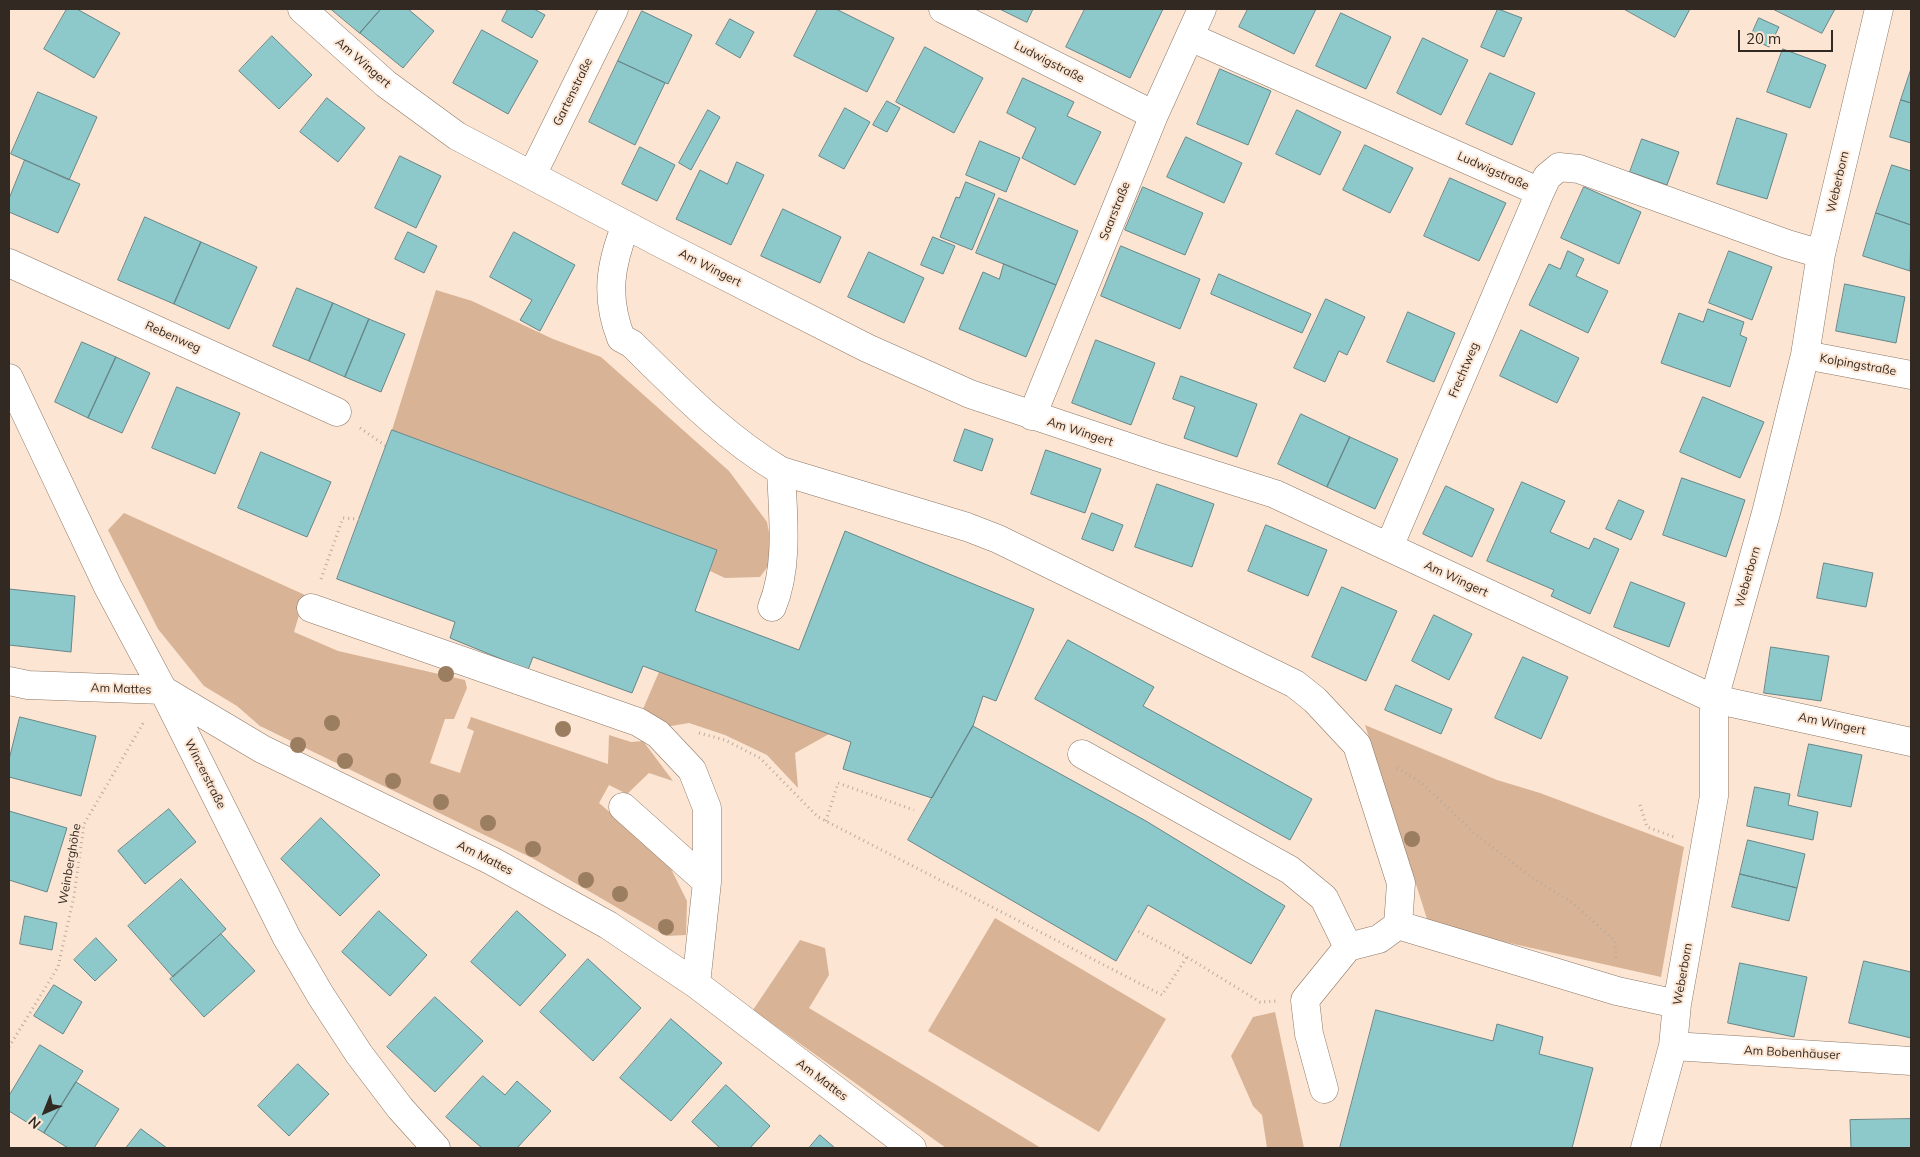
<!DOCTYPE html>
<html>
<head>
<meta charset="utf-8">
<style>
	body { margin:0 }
	#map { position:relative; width:1920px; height:1157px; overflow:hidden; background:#fce5d2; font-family:Mulish,sans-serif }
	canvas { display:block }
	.frame { position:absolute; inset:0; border:10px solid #322922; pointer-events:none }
	.north { position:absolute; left:20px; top:1087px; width:50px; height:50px; -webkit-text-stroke:4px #fce5d2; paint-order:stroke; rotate:224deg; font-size:14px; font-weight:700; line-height:20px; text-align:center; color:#322922 }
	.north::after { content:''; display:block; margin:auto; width:18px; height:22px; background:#322922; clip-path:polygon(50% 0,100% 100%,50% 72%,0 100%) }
	.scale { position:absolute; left:1738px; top:30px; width:95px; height:22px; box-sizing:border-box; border:2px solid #322922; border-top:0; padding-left:6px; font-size:15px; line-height:18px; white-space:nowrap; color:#322922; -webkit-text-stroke:4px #fce5d2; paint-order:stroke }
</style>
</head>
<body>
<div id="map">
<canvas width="1920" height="1157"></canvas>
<div class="frame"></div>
<div class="north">N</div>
<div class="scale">20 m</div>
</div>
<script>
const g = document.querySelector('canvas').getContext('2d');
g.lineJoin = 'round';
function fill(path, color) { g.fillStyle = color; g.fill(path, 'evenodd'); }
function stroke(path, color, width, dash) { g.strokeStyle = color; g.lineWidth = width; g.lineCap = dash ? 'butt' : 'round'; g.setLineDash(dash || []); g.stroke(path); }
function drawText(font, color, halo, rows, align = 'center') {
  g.font = font + ' Mulish,sans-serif'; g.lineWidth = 4; g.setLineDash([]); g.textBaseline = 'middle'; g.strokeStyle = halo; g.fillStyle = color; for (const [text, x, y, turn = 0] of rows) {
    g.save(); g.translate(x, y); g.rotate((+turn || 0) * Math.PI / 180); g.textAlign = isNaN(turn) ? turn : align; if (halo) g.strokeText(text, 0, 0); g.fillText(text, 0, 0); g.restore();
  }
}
fill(new Path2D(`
	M436,290l36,11 81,38 48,18 128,114 38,51 7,36 -14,19 -35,1 -15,-7 7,-21 -325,-120z
	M124,513l181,82 -11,37 44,19 127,29 2,8 -13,31h-9l-15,44 30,10 14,-42 -7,-3 4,-11 137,47 1,-29 22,7 12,-1 30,40 -24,-8 -22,21 -18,-9 -10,18 68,58 20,40 -1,34 -20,1 -134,-78 -272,-132 -23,-20 -33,-20 -46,-57 -50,-99z
	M659,672l170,62 -34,19 3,35 -31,-33 -42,-20 -36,-12 -24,4 -22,-18z
	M1365,725l132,55 43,13 144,54 -23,130 -232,-52z
	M995,918l171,101 -67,113 -171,-101z
	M800,940l25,8 4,27 -20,33 232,140h-95l-193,-138z
	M1275,1012l29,136h-37l-5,-33 -9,-9 -22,-50 22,-39z`), '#d8b395');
const building = new Path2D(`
	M67,9h10l43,24 -26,45 -50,-29z
	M331,9h50l-21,24z
	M381,9h27l26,22 -31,37 -43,-35z
	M508,9h26l11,6 -13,23 -30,-17z
	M818,9h18l58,29 -27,54 -73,-36z
	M1000,9h33l-6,13z
	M1085,9h78l-33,69 -64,-31z
	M1248,9h68l-22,45 -55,-27z
	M1498,9l24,9 -18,39 -23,-10z
	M1624,9h66l-15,28z
	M1773,9h62l-13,24z
	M642,11l50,24 -24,49 -50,-23z
	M1341,13l50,24 -25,52 -50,-23z
	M1759,18l20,9 -10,20 -19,-9z
	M730,19l24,13 -14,26 -24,-14z
	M482,30l56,31 -30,53 -55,-31z
	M272,36l40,39 -33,34 -40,-38z
	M1423,38l45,22 -27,55 -44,-22z
	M925,47l58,31 -29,55 -58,-31z
	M1783,49l43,16 -16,43 -43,-16z
	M618,61l47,22 -30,62 -46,-23z
	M1220,69l51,22 -23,54 -51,-21z
	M1911,69v34l-10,-3z
	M1490,73l45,20 -23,52 -46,-21z
	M1023,78l51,24 -7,14 34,16 -26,53 -53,-27 14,-30 -29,-15z
	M38,92l59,25 -28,63 -58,-26z
	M327,98l38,30 -27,34 -38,-30z
	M1901,100l10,3v40l-21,-6z
	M887,101l13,7 -13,24 -14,-7z
	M845,108l25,14 -26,47 -25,-13z
	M708,110l12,7 -29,53 -12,-7z
	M1297,110l44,22 -21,43 -44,-21z
	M1737,118l50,16 -20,65 -50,-15z
	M1186,137l56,26 -18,40 -57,-26z
	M1642,139l37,13 -12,33 -37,-13z
	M980,141l40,17 -14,34 -40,-17z
	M1365,145l48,23 -23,45 -47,-23z
	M640,147l35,18 -18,36 -35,-17z
	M400,156l41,20 -25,52 -41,-20z
	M25,160l55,24 -22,49 -49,-21v-13z
	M737,162l27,13 -33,70 -55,-26 24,-49 27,14z
	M1892,165l19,6v54l-35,-12z
	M1450,178l56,25 -27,58 -55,-25z
	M966,182l29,12 -23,56 -32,-13 16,-40 3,1z
	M1143,187l60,26 -18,42 -60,-25z
	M1584,187l57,25 -22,52 -58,-26z
	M999,198l79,33 -22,54 -80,-32z
	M783,209l58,28 -21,46 -59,-27z
	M1876,213l35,12 -1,46 -47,-15z
	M145,217l56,25 -27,62 -56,-24z
	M408,232l29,14 -13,27 -29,-14z
	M514,232l61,33 -35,66 -20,-11 12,-20 -42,-23z
	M933,237l22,9 -12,28 -22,-9z
	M201,242l56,25 -28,62 -55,-25z
	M1121,246l79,33 -20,50 -79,-33z
	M1568,251l16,8 -8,17 32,15 -20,42 -59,-28 20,-41 11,5z
	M1729,251l43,16 -20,53 -43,-17z
	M869,252l55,26 -20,45 -56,-26z
	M1004,264l52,21 -30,72 -67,-28 24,-57 16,7z
	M1219,274l92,40 -9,19 -91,-39z
	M1845,284l60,13 -9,46 -60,-12z
	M297,288l36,15 -24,58 -36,-15z
	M1326,299l39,18 -18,38 -8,-4 -14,31 -31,-14z
	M333,303l36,16 -24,58 -36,-16z
	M1708,309l36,13 -4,13 7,3 -17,49 -69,-24 18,-50 24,9z
	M1408,312l47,21 -21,49 -47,-20z
	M369,319l36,15 -24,58 -36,-15z
	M1521,330l58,28 -22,45 -57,-27z
	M1096,340l59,23 -24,62 -59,-22z
	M82,342l34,15 -28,61 -33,-16z
	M116,357l34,16 -28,60 -34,-15z
	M1181,376l76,28 -20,53 -53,-19 11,-31 -22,-8z
	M177,387l63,26 -25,61 -63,-26z
	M1703,397l61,25 -24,56 -60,-26z
	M1301,414l49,23 -23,50 -49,-23z
	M965,429l28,10 -11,32 -28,-10z
	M392,430l325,120 -22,61 104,39 46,-119 189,78 -38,92 -13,-5 -10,30 -41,72 -89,-29 8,-27 -22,-8 -186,-68 -11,27 -99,-36 -5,13 -78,-32 5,-16 -118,-43z
	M1350,437l48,22 -23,50 -48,-22z
	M1046,450l55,19 -16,44 -54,-19z
	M261,452l70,30 -24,55 -69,-29z
	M1682,478l63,22 -19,57 -63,-22z
	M1522,482l43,19 -15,31 39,17 5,-11 25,11 -29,65 -39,-18 3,-6 -67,-29z
	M1157,484l57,20 -22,63 -57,-20z
	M1446,486l48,23 -22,48 -49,-23z
	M1619,500l25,11 -13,29 -25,-11z
	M1092,513l31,12 -10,26 -31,-12z
	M1266,525l61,25 -19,46 -60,-25z
	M1824,563l49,10 -7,34 -49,-9z
	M1631,582l54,21 -16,44 -55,-20z
	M1342,587l55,24 -31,70 -54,-24z
	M9,589l66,7 -4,56 -62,-7z
	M1434,615l38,19 -23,46 -37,-19z
	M1068,640l86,47 -11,19 169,93 -22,41 -255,-141z
	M1771,647l58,9 -8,45 -57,-8z
	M1523,657l45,20 -27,62 -46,-21z
	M1396,685l56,24 -11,25 -56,-24z
	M20,717l76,19 -15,60 -72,-19v-17z
	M973,726l173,95 139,85 -34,58 -103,-59 -32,56 -208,-121z
	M1809,744l53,11 -11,52 -53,-11z
	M1755,787l35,7 -2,11 30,7 -5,28 -66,-14z
	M169,809l27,33 -51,42 -27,-33z
	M9,811l58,17 -20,64 -38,-12z
	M321,818l59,57 -40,41 -59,-57z
	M1748,840l57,14 -8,34 -57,-14z
	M1740,874l57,14 -8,33 -57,-14z
	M181,879l45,50 -53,48 -45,-51z
	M379,911l48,44 -37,41 -48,-44z
	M517,911l49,44 -46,51 -49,-44z
	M25,916l32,7 -5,27 -32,-6z
	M221,934l34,37 -51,46 -34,-38z
	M96,938l21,22 -22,21 -21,-21z
	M588,959l53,49 -48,53 -53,-49z
	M1864,961l47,11v66l-62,-15z
	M1740,963l67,14 -13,60 -66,-14z
	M54,985l28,17 -19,32 -29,-18z
	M435,997l48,44 -48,51 -48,-45z
	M1376,1010l117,31 4,-17 46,13 -4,17 54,14 -21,80h-232z
	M671,1019l51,44 -51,58 -51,-43z
	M40,1045l43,26 -39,62 -35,-22v-15z
	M298,1064l31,30 -40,42 -31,-30z
	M483,1076l22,19 12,-14 34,30 -34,37h-35l-36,-31z
	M76,1082l43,27 -25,39h-26l-24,-15z
	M726,1085l44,41 -20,22h-30l-28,-26z
	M1911,1119v29h-60l-1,-28z
	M141,1129l26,19h-41z
	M820,1135l15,13h-26z`);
fill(building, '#8dc8ca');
stroke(building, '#678688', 1);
const minor = new Path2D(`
	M302,9l84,75 71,52 205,108 205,104 103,46 188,63 117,37 439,205 197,43
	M943,9l211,106
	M1190,37l350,155 7,-15 12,-10 20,2 208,75 34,10
	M532,175l82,-166
	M626,225c-16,40 -21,72 -5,113l11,6c47,46 92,93 149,127l186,56 31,12 297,145 20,16 42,45 44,138 -3,42
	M9,263l328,149
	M1805,355l106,20
	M9,378l99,209 55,103 124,248 34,58 38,58 41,54 36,40
	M1032,416l122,-301 48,-106
	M1389,547l151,-355
	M772,607c17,-41 11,-92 9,-136
	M311,608l327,114 20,12 34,36 15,38v74l-11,102
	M9,681l19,4 135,5 99,59 230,112 116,64 88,59 216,164
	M1082,754l208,116 34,28 24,49
	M623,807l84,75
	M1673,1046l238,15
	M1324,1089l-15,-55 -4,-34 43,-53 31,-8 19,-14 219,66 60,13
	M1645,1148l28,-102 4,-42 37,-208v-97l52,-186 39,-158 16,-101 58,-245`);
stroke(minor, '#8c7766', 29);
stroke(new Path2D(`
	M360,428l26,18
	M321,579l22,-61 16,1
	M699,733l26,7 35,18 58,59 344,178 25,-38
	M1397,768l25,15 51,49 57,44 44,28 41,37 1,19
	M1640,805l7,22 30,11
	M826,821l12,-38 76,27
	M1134,929l53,28 73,45 17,-1
	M9,1047l49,-80 16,-71 10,-72 61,-104`), '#bcaa9b', 3, [1, 4]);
stroke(minor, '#fff', 28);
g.fillStyle = '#9b7d60';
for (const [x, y] of [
	[446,674],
	[332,723],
	[563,729],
	[298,745],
	[345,761],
	[393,781],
	[441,802],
	[488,823],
	[1412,839],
	[533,849],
	[586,880],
	[620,894],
	[666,927]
]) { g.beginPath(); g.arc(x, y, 8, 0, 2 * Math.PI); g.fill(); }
drawText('12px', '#322922', '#fce5d2', [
	["Ludwigstraße",1049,62,27],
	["Am Wingert",363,63,41],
	["Gartenstraße",573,92,-64],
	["Ludwigstraße",1493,171,24],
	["Weberborn",1838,182,-77],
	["Saarstraße",1115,211,-68],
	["Am Wingert",710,268,27],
	["Rebenweg",173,337,24],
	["Kolpingstraße",1858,365,10],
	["Frechtweg",1464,370,-67],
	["Am Wingert",1080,432,18],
	["Weberborn",1748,577,-74],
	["Am Wingert",1456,579,25],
	["Am Mattes",121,689,2],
	["Am Wingert",1832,724,12],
	["Winzerstraße",205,774,63],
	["Am Mattes",485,858,27],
	["Weinberghöhe",70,864,-80],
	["Weberborn",1683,974,-80],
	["Am Bobenhäuser",1792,1053,3],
	["Am Mattes",822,1080,37]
]);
</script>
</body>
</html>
